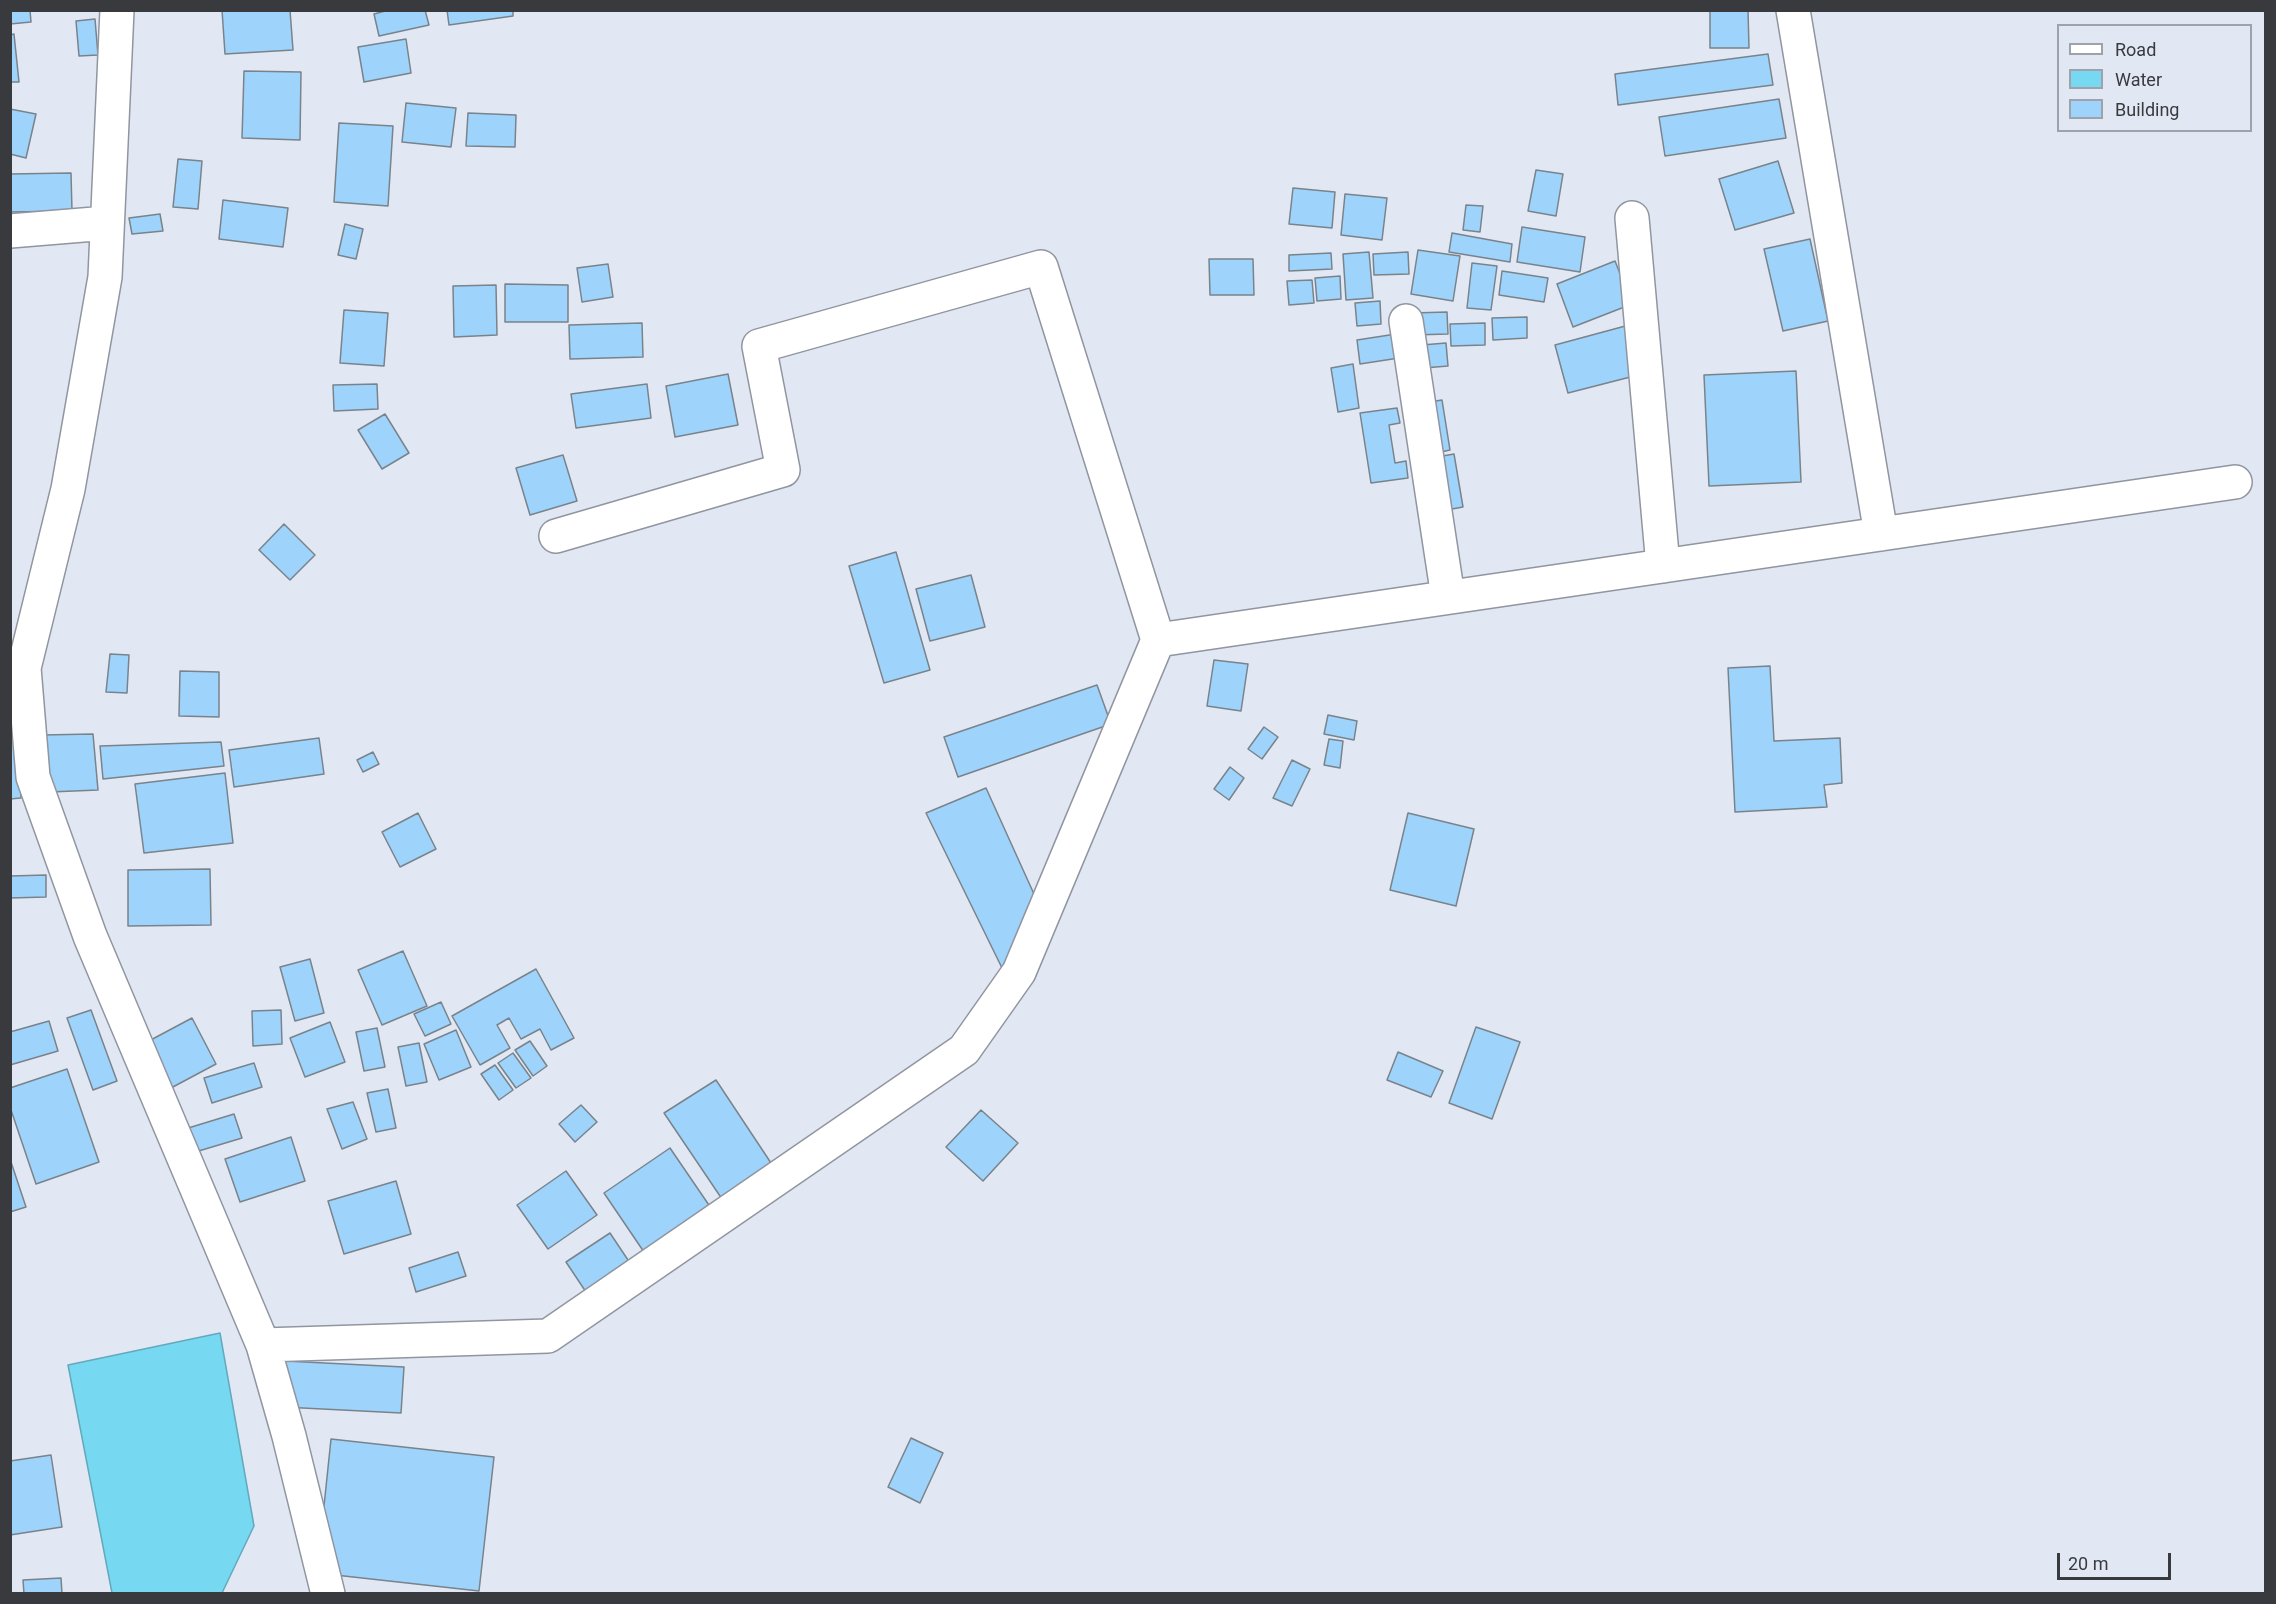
<!DOCTYPE html>
<html>
<head>
<meta charset="utf-8">
<style>
	body { margin:0 }
	#map { position:relative; width:2276px; height:1604px; overflow:hidden; background:#e2e8f3; font-family:Roboto,sans-serif }
	canvas { display:block }
	.frame { position:absolute; inset:0; border:12px solid #383a3e; pointer-events:none }
	.legend { position:absolute; left:2057px; top:24px; width:195px; height:108px; box-sizing:border-box; background:#e2e8f3; border:2px solid #9ea2ab; margin:0; padding:8px 10px; list-style:none; font-size:18px; color:#383a3e }
	.legend li { display:flex; align-items:center; gap:12px; height:30px }
	.legend b { width:30px; border:2px solid #9ea2ab }
	.scale { position:absolute; left:2057px; top:1553px; width:114px; height:27px; box-sizing:border-box; border:3px solid #383a3e; border-top:0; padding-left:8px; font-size:18px; line-height:21px; white-space:nowrap; color:#383a3e; -webkit-text-stroke:4px #e2e8f3; paint-order:stroke }
</style>
</head>
<body>
<div id="map">
<canvas width="2276" height="1604"></canvas>
<div class="frame"></div>
<ul class="legend">
<li><b style="height:8px;background:#fff"></b>Road</li>
<li><b style="height:16px;background:#76d8f1"></b>Water</li>
<li><b style="height:16px;background:#9ed3fb"></b>Building</li>
</ul>
<div class="scale">20 m</div>
</div>
<script>
const g = document.querySelector('canvas').getContext('2d');
g.lineJoin = 'round';
function fill(path, color) { g.fillStyle = color; g.fill(path, 'evenodd'); }
function stroke(path, color, width, dash) { g.strokeStyle = color; g.lineWidth = width; g.lineCap = dash ? 'butt' : 'round'; g.setLineDash(dash || []); g.stroke(path); }
const water = new Path2D(`
	M220,1333l34,193 -32,67h-110l-44,-228z`);
fill(water, '#76d8f1');
stroke(water, '#63a9bb', 1.5);
const building = new Path2D(`
	M10,10h20l1,12 -21,2z
	M222,10h68l3,40 -68,4z
	M389,10h36l4,15 -50,11 -5,-22z
	M447,10h66v6l-64,9z
	M1710,10h38l1,38h-39z
	M95,19l3,36 -19,1 -3,-35z
	M14,34l5,48h-9v-47z
	M406,39l5,34 -47,9 -6,-35z
	M1768,54l5,31 -155,20 -3,-31z
	M244,71l57,1 -1,68 -58,-2z
	M1779,99l7,39 -121,18 -6,-39z
	M406,103l50,5 -5,39 -49,-5z
	M10,109l26,5 -10,44 -16,-4z
	M468,113l48,2 -1,32 -49,-1z
	M339,123l54,3 -5,80 -54,-4z
	M178,159l24,2 -4,48 -25,-2z
	M1778,161l16,52 -59,17 -16,-51z
	M1536,170l27,4 -7,42 -28,-5z
	M71,173l1,38 -62,1v-38z
	M1293,188l42,4 -3,36 -43,-4z
	M1345,194l42,4 -5,42 -41,-5z
	M223,200l65,8 -5,39 -64,-8z
	M1466,205l17,1 -3,26 -17,-2z
	M160,214l3,17 -31,3 -3,-16z
	M345,224l18,5 -7,30 -18,-4z
	M1522,227l63,10 -5,35 -63,-10z
	M1452,233l60,11 -2,18 -61,-10z
	M1810,239l18,82 -45,10 -19,-82z
	M1418,250l42,6 -7,45 -42,-7z
	M1369,252l4,46 -27,2 -3,-46z
	M1408,252l1,22 -35,1 -1,-21z
	M1331,253l1,16 -43,2v-16z
	M1209,259h44l1,36h-44z
	M1615,261l17,43 -59,23 -16,-43z
	M1472,263l25,3 -6,44 -24,-2z
	M608,264l5,33 -31,5 -5,-34z
	M1502,271l46,7 -4,24 -45,-7z
	M1340,276l1,23 -24,2 -2,-23z
	M1312,280l2,23 -25,2 -2,-24z
	M505,284l63,1v37h-63z
	M496,285l1,50 -43,2 -1,-51z
	M1380,301l1,23 -24,2 -2,-23z
	M344,310l44,3 -4,53 -44,-3z
	M1447,312l1,22 -35,1 -1,-22z
	M1527,317v21l-34,2 -1,-22z
	M642,323l1,34 -73,2 -1,-34z
	M1485,323v22l-34,1 -1,-22z
	M1629,325l13,49 -74,19 -13,-48z
	M1396,334l3,24 -39,6 -3,-24z
	M1446,343l2,23 -24,2 -2,-23z
	M1353,364l6,44 -21,4 -7,-44z
	M1796,371l5,111 -92,4 -5,-111z
	M728,374l10,51 -63,12 -9,-51z
	M377,384l1,25 -44,2 -1,-26z
	M647,384l4,34 -75,10 -5,-34z
	M1442,400l8,50 -18,4 -9,-51z
	M1397,408l3,15 -11,2 6,38 11,-2 2,17 -37,5 -11,-70z
	M385,414l24,39 -27,16 -24,-39z
	M1454,454l9,53 -22,4 -10,-53z
	M563,455l14,46 -47,14 -14,-47z
	M284,524l31,31 -25,25 -31,-30z
	M896,552l34,118 -46,13 -35,-117z
	M971,575l14,52 -55,14 -14,-52z
	M110,654l19,1 -2,38 -21,-1z
	M1214,660l34,4 -7,47 -34,-5z
	M1770,666l4,75 66,-3 2,45 -18,2 3,22 -92,5 -7,-144z
	M180,671l39,1v45l-40,-1z
	M1097,685l14,39 -153,53 -14,-40z
	M1328,715l29,6 -3,19 -30,-6z
	M1264,727l14,10 -16,22 -14,-10z
	M19,728l2,70 -11,1v-70z
	M93,734l5,56 -48,2 -8,-57z
	M319,738l5,36 -90,13 -5,-37z
	M1329,739l14,2 -3,27 -16,-3z
	M221,742l3,24 -121,13 -3,-33z
	M373,752l6,12 -16,8 -6,-12z
	M1292,760l18,9 -18,37 -19,-8z
	M1230,767l14,11 -15,22 -15,-11z
	M225,773l8,70 -89,10 -9,-69z
	M986,788l48,106 -31,76 -77,-157z
	M418,813l18,36 -36,18 -18,-35z
	M1408,813l66,16 -18,77 -66,-16z
	M210,869l1,56 -83,1v-56z
	M46,875v22l-36,1v-22z
	M403,951l24,55 -45,19 -24,-55z
	M310,959l14,54 -29,8 -15,-54z
	M536,969l38,69 -23,12 -11,-21 -19,10 -12,-21 -12,7 13,23 -30,17 -28,-49z
	M441,1002l10,22 -26,12 -11,-22z
	M91,1010l26,71 -24,9 -26,-72z
	M281,1010l1,34 -29,2 -1,-35z
	M192,1018l24,46 -45,24 -24,-46z
	M49,1021l9,30 -48,14v-33z
	M330,1022l15,40 -40,15 -15,-39z
	M1476,1027l44,15 -28,77 -43,-16z
	M377,1028l8,39 -21,4 -8,-39z
	M456,1030l15,37 -32,13 -15,-36z
	M530,1041l17,25 -14,10 -18,-26z
	M419,1043l8,39 -21,4 -8,-39z
	M1398,1052l45,19 -12,26 -44,-17z
	M513,1053l18,25 -15,10 -18,-25z
	M254,1063l8,24 -50,16 -8,-25z
	M495,1065l18,25 -14,10 -18,-26z
	M67,1069l32,93 -63,22 -26,-77v-19z
	M716,1080l57,86 -51,33 -58,-86z
	M388,1089l8,39 -20,4 -9,-39z
	M353,1102l14,37 -25,10 -15,-40z
	M581,1105l16,17 -22,20 -16,-18z
	M981,1110l37,33 -35,38 -37,-34z
	M234,1114l8,24 -50,15 -7,-24z
	M291,1137l14,44 -65,21 -15,-43z
	M670,1148l43,63 -67,44 -42,-62z
	M10,1159l16,48 -16,5z
	M566,1171l31,44 -49,34 -31,-44z
	M396,1181l15,53 -67,20 -16,-53z
	M610,1233l24,36 -44,29 -24,-36z
	M458,1252l8,24 -50,16 -7,-24z
	M285,1361l119,6 -3,46 -118,-6z
	M911,1438l32,15 -23,50 -32,-16z
	M331,1439l163,18 -15,134 -162,-18z
	M51,1455l11,72 -52,8v-74z
	M61,1578l1,16h-38l-1,-14z`);
fill(building, '#9ed3fb');
stroke(building, '#79838b', 1.5);
const street = new Path2D(`
	M117,10l-12,267 -37,212 -44,179 9,109 57,159 173,409 26,91 39,158
	M1793,10l88,524
	M1632,218l31,348
	M10,231l97,-8
	M1406,321l42,276
	M556,536l227,-66 -24,-124 282,-79 117,373
	M263,1345l285,-9 416,-286 55,-78 139,-332 1077,-158`);
stroke(street, '#9095a0', 36);
stroke(street, '#fff', 33);
</script>
</body>
</html>
